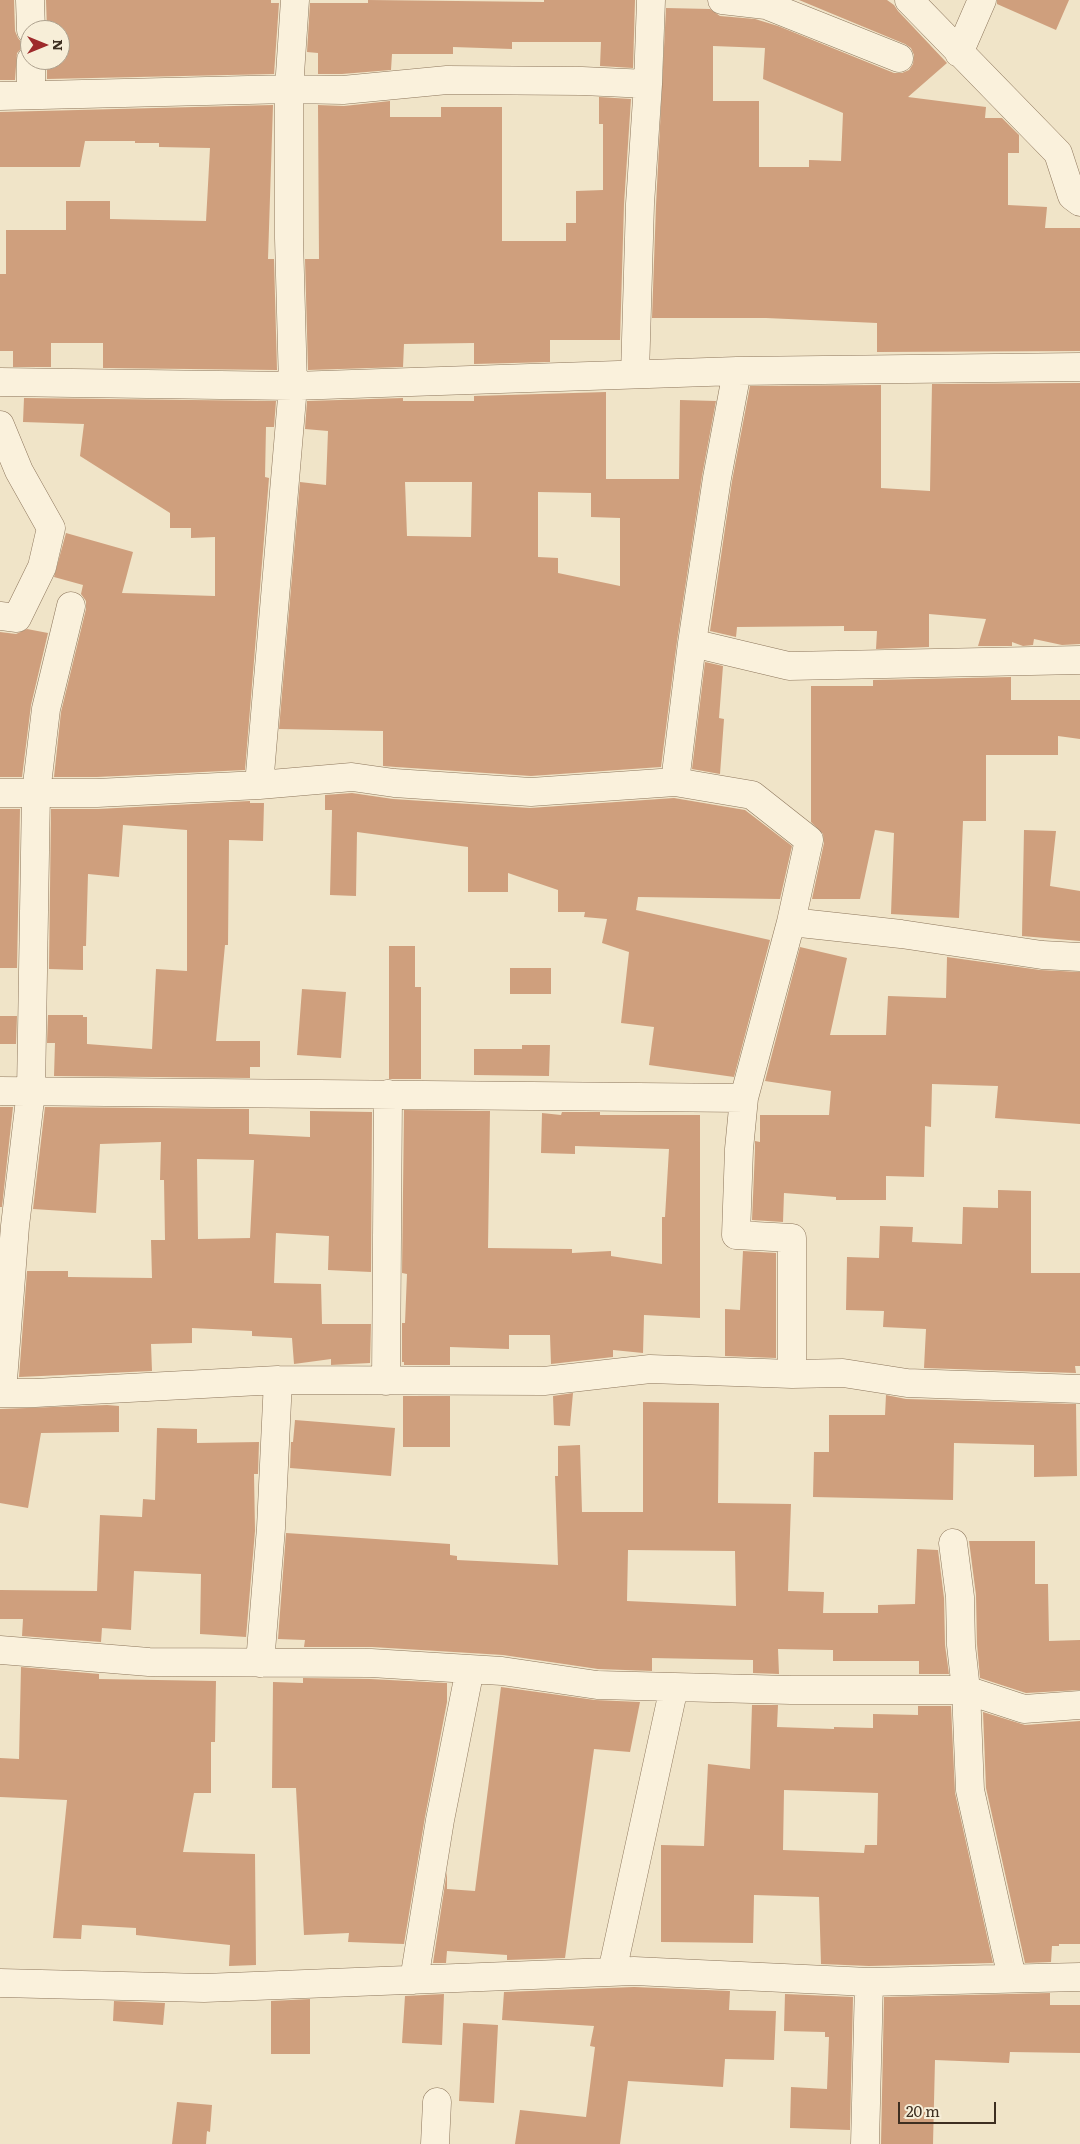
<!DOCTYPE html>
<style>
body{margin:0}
#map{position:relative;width:1080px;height:2144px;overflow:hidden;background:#f0e4c8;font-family:Literata,serif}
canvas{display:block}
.north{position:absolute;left:20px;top:20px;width:50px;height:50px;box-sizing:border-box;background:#f7eed8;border:1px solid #ada18e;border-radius:50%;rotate:90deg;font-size:14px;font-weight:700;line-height:20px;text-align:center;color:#3d2e20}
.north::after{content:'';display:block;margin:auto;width:18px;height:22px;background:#9e2a2b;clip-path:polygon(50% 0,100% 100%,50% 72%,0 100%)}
.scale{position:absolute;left:898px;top:2102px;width:98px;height:22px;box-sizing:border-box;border:2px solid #3d2e20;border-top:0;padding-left:6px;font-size:15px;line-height:18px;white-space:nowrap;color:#3d2e20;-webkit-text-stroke:4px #f7eed8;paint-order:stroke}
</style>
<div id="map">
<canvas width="1080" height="2144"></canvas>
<div class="north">N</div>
<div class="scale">20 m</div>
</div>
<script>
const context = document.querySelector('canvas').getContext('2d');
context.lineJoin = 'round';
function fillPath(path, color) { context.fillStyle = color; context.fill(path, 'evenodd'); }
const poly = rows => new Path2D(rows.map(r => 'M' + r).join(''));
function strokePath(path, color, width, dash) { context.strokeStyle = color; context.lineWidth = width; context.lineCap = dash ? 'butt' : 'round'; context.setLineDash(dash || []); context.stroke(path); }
const building = poly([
 [0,0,14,0,15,31,18,38,23,44,28,45,23,47,17,53,15,80,0,80],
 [46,0,271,0,271,3,279,3,274,74,47,79,47,60,60,60,60,30,47,30],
 [368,0,544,2,544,0,635,0,633,68,600,66,601,42,512,42,512,49,453,47,453,54,392,54,391,70,342,74,318,74,318,53,307,52,310,3,368,3],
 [799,0,887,0,894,5,898,11,947,63,908,97,986,107,985,118,1002,118,1019,135,1019,153,1008,153,1008,205,1047,207,1045,228,1080,228,1080,351,877,352,877,323,766,318,652,318,656,205,666,8,710,9,720,16,755,19,778,26,894,73,902,73,909,70,913,64,914,55,911,48,905,44],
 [713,46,765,48,763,79,843,113,841,161,809,160,809,167,759,167,759,101,713,101],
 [997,0,1069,0,1056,30,997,4],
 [599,97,631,99,624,204,620,340,550,340,550,362,474,364,474,343,404,344,403,367,308,370,305,259,319,259,318,105,344,106,390,101,390,117,441,117,441,107,502,107,502,241,566,241,566,223,576,223,576,191,603,190,603,124,599,124],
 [273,105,268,259,274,259,277,370,103,368,103,343,51,343,51,367,13,367,13,351,0,351,0,274,6,274,6,230,66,230,66,201,110,201,110,219,206,221,210,148,159,147,159,143,135,143,135,141,85,141,80,167,0,167,0,112],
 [1080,383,1080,644,1062,645,1034,639,1033,645,1023,646,1012,642,1012,646,978,646,986,619,929,614,929,647,876,649,877,631,844,631,844,626,737,627,736,637,710,631,732,481,750,386,881,385,881,488,930,491,932,384],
 [606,392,606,479,679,479,680,400,716,401,702,476,677,641,661,767,531,776,396,767,383,766,383,731,279,729,300,482,326,485,328,431,305,429,307,401,403,398,403,401,474,401,474,396],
 [405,482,472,482,471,537,407,536],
 [538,492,591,493,591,517,620,518,620,586,558,573,558,558,538,557],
 [24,398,276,401,274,427,266,427,265,477,269,478,245,770,97,777,54,777,61,712,86,609,86,601,81,594,83,585,54,577,66,533,133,552,122,593,215,596,215,537,191,538,191,528,170,528,170,513,80,456,84,424,23,422],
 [27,629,48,633,31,705,22,777,0,777,0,632,16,634],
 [705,662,723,666,719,718,724,719,720,774,692,769],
 [1011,677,1011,700,1080,700,1080,739,1058,736,1058,755,986,755,986,821,963,821,959,918,891,914,894,833,875,830,860,899,812,899,824,843,823,834,811,822,811,686,873,686,873,680],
 [352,793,393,799,530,808,674,798,745,810,792,846,780,899,638,897,636,910,770,940,734,1077,649,1065,654,1027,621,1023,629,952,602,943,607,919,584,917,585,912,558,912,558,890,508,873,508,892,468,892,468,847,357,832,356,896,330,895,332,810,325,810,325,795],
 [250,801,250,803,264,803,263,841,229,840,228,945,225,945,216,1041,260,1041,260,1067,250,1067,250,1078,54,1076,55,1043,47,1043,48,1015,83,1015,83,1017,87,1017,87,1044,152,1049,156,969,187,971,187,830,123,825,119,877,88,874,86,946,83,946,83,970,49,969,51,809,98,809],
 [0,809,20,809,17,968,0,968],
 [1024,830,1056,831,1050,886,1080,891,1080,941,1022,936],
 [389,946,415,946,415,987,421,987,421,1079,389,1079],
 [800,947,847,958,830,1035,886,1035,888,996,946,998,947,957,1040,970,1080,972,1080,1124,995,1118,998,1086,932,1084,931,1127,925,1126,924,1177,886,1176,886,1200,836,1200,836,1197,784,1193,783,1222,752,1220,755,1150,755,1141,760,1142,760,1115,829,1115,831,1091,765,1081],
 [510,968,551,968,551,994,510,994],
 [302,989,346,992,341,1058,297,1055],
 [0,1016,17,1016,16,1044,0,1044],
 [522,1045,550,1045,549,1076,474,1075,474,1049,522,1049],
 [0,1107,13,1107,2,1207,0,1207],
 [45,1107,249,1109,249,1134,310,1137,310,1111,372,1112,371,1272,328,1270,329,1236,276,1233,274,1283,321,1284,322,1324,371,1324,370,1363,331,1365,331,1359,294,1364,292,1338,252,1336,252,1331,192,1328,192,1343,151,1344,152,1371,19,1377,27,1271,68,1271,68,1277,152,1278,151,1240,165,1240,164,1180,160,1180,161,1142,100,1144,96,1213,33,1209],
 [197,1159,254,1160,250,1238,198,1239],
 [404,1110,490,1111,488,1248,572,1249,572,1253,611,1251,611,1256,662,1264,662,1217,665,1217,669,1149,575,1146,575,1154,541,1153,542,1113,561,1115,562,1112,600,1112,600,1115,700,1115,700,1318,644,1315,643,1353,613,1350,613,1357,551,1364,550,1335,509,1335,509,1349,450,1347,450,1365,404,1365,404,1362,402,1362,402,1323,405,1323,407,1274,402,1273],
 [998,1190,1031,1191,1031,1273,1080,1273,1080,1366,1075,1366,1076,1373,924,1368,926,1329,883,1327,884,1311,846,1310,847,1257,879,1258,880,1226,913,1227,912,1242,962,1244,963,1207,998,1208],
 [743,1251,776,1253,776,1358,725,1356,725,1309,740,1310],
 [573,1393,570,1426,554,1425,553,1396],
 [886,1395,906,1399,1076,1404,1077,1476,1034,1477,1034,1445,954,1443,953,1500,813,1497,814,1452,829,1452,829,1415,885,1415],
 [403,1396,450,1396,450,1447,403,1447],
 [643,1402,719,1403,718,1503,791,1504,788,1591,824,1592,823,1613,878,1613,878,1605,915,1604,917,1549,938,1550,944,1598,945,1645,949,1674,919,1674,919,1661,833,1661,833,1650,778,1649,779,1674,753,1673,753,1660,652,1658,652,1671,598,1669,503,1655,372,1647,304,1647,305,1640,278,1639,286,1533,450,1544,450,1555,457,1556,457,1560,558,1565,555,1476,558,1476,558,1446,580,1445,582,1512,643,1512],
 [628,1550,735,1551,736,1606,627,1601],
 [107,1405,119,1406,119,1432,41,1433,28,1508,0,1503,0,1409],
 [295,1420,395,1428,391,1476,290,1468,291,1442,293,1442],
 [157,1428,197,1429,197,1443,259,1442,258,1474,254,1474,255,1531,246,1637,200,1634,201,1574,134,1571,131,1630,102,1628,101,1642,22,1636,23,1619,0,1619,0,1590,97,1591,100,1515,142,1517,143,1499,155,1500],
 [969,1541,1035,1541,1035,1584,1048,1584,1049,1641,1080,1640,1080,1690,1026,1693,980,1678,977,1644,976,1595],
 [21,1667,99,1674,99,1679,216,1681,215,1742,211,1742,211,1793,194,1793,183,1852,255,1854,256,1965,229,1966,230,1945,136,1935,136,1928,82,1925,81,1939,53,1938,67,1800,0,1797,0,1758,19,1759],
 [303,1678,370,1679,447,1683,447,1702,425,1817,404,1944,348,1942,349,1933,304,1935,296,1788,272,1788,273,1682,303,1683],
 [501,1687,595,1700,640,1702,630,1752,594,1749,565,1958,507,1960,507,1955,447,1951,446,1963,433,1963,447,1871,447,1889,475,1891],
 [752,1705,778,1705,777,1727,834,1729,834,1727,873,1728,873,1714,918,1715,918,1706,951,1706,955,1793,993,1963,869,1966,821,1964,819,1897,754,1895,753,1943,661,1942,661,1845,704,1846,708,1764,750,1769],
 [784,1790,878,1793,877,1845,865,1845,864,1853,783,1850],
 [983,1712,1025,1725,1080,1721,1080,1944,1059,1944,1059,1946,1052,1946,1051,1962,1025,1963,986,1788],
 [634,1987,730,1991,729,2010,776,2011,774,2060,725,2059,723,2087,628,2081,620,2144,515,2144,520,2110,586,2117,595,2047,590,2046,594,2026,502,2020,504,1992],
 [1050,1993,1050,2005,1080,2005,1080,2053,1010,2052,1009,2063,935,2060,933,2144,881,2144,884,1997],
 [444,1994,442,2045,402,2043,405,1996],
 [785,1994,853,1997,850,2130,790,2128,791,2087,827,2089,829,2037,825,2037,825,2032,784,2031],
 [310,1999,310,2054,271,2054,271,2001],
 [114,2001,165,2003,163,2025,113,2021],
 [463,2023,498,2025,494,2103,459,2101],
 [177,2102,212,2105,210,2132,207,2131,206,2144,172,2144]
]);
const minor = poly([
 [30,0,31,30],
 [722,0,766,5,899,58],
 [909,0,1058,153,1072,196,1080,202],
 [959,53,982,0],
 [31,60,31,95],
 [0,96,289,89,343,90,447,80,582,81,648,84],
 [635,374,640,204,648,84,651,0],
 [0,382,293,386,737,371,1080,367],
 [0,425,19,471,51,528,42,567,17,618,0,616],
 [692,643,789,666,1080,660],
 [675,782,692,643,717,478,737,371],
 [259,785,293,386,289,238,289,89,295,0],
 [0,793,97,793,259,785,352,777,394,783,531,792,675,782,752,795,809,840,791,922],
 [0,1091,744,1098],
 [792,1374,792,1238,736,1235,739,1149,744,1098,791,922,901,934,1042,955,1080,957],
 [386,1381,388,1094],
 [0,1393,35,1393,278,1380,544,1381,650,1369,792,1374,843,1373,907,1383,1080,1389],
 [2,1393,15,1226,31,1091,36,793,46,709,71,606],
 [953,1543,960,1597,961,1645,966,1690,970,1790,1012,1978],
 [0,1650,149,1662,371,1663,502,1671,597,1685,791,1690,966,1690,1024,1709,1080,1705],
 [260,1663,271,1528,278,1380],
 [612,1972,674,1687],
 [414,1980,440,1820,470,1669],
 [0,1983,204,1988,634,1971,869,1982,1080,1977],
 [435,2144,437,2102],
 [865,2144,869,1982]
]);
fillPath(building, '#cf9f7d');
strokePath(minor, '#8d765c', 29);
strokePath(minor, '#faf1dc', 28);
</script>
